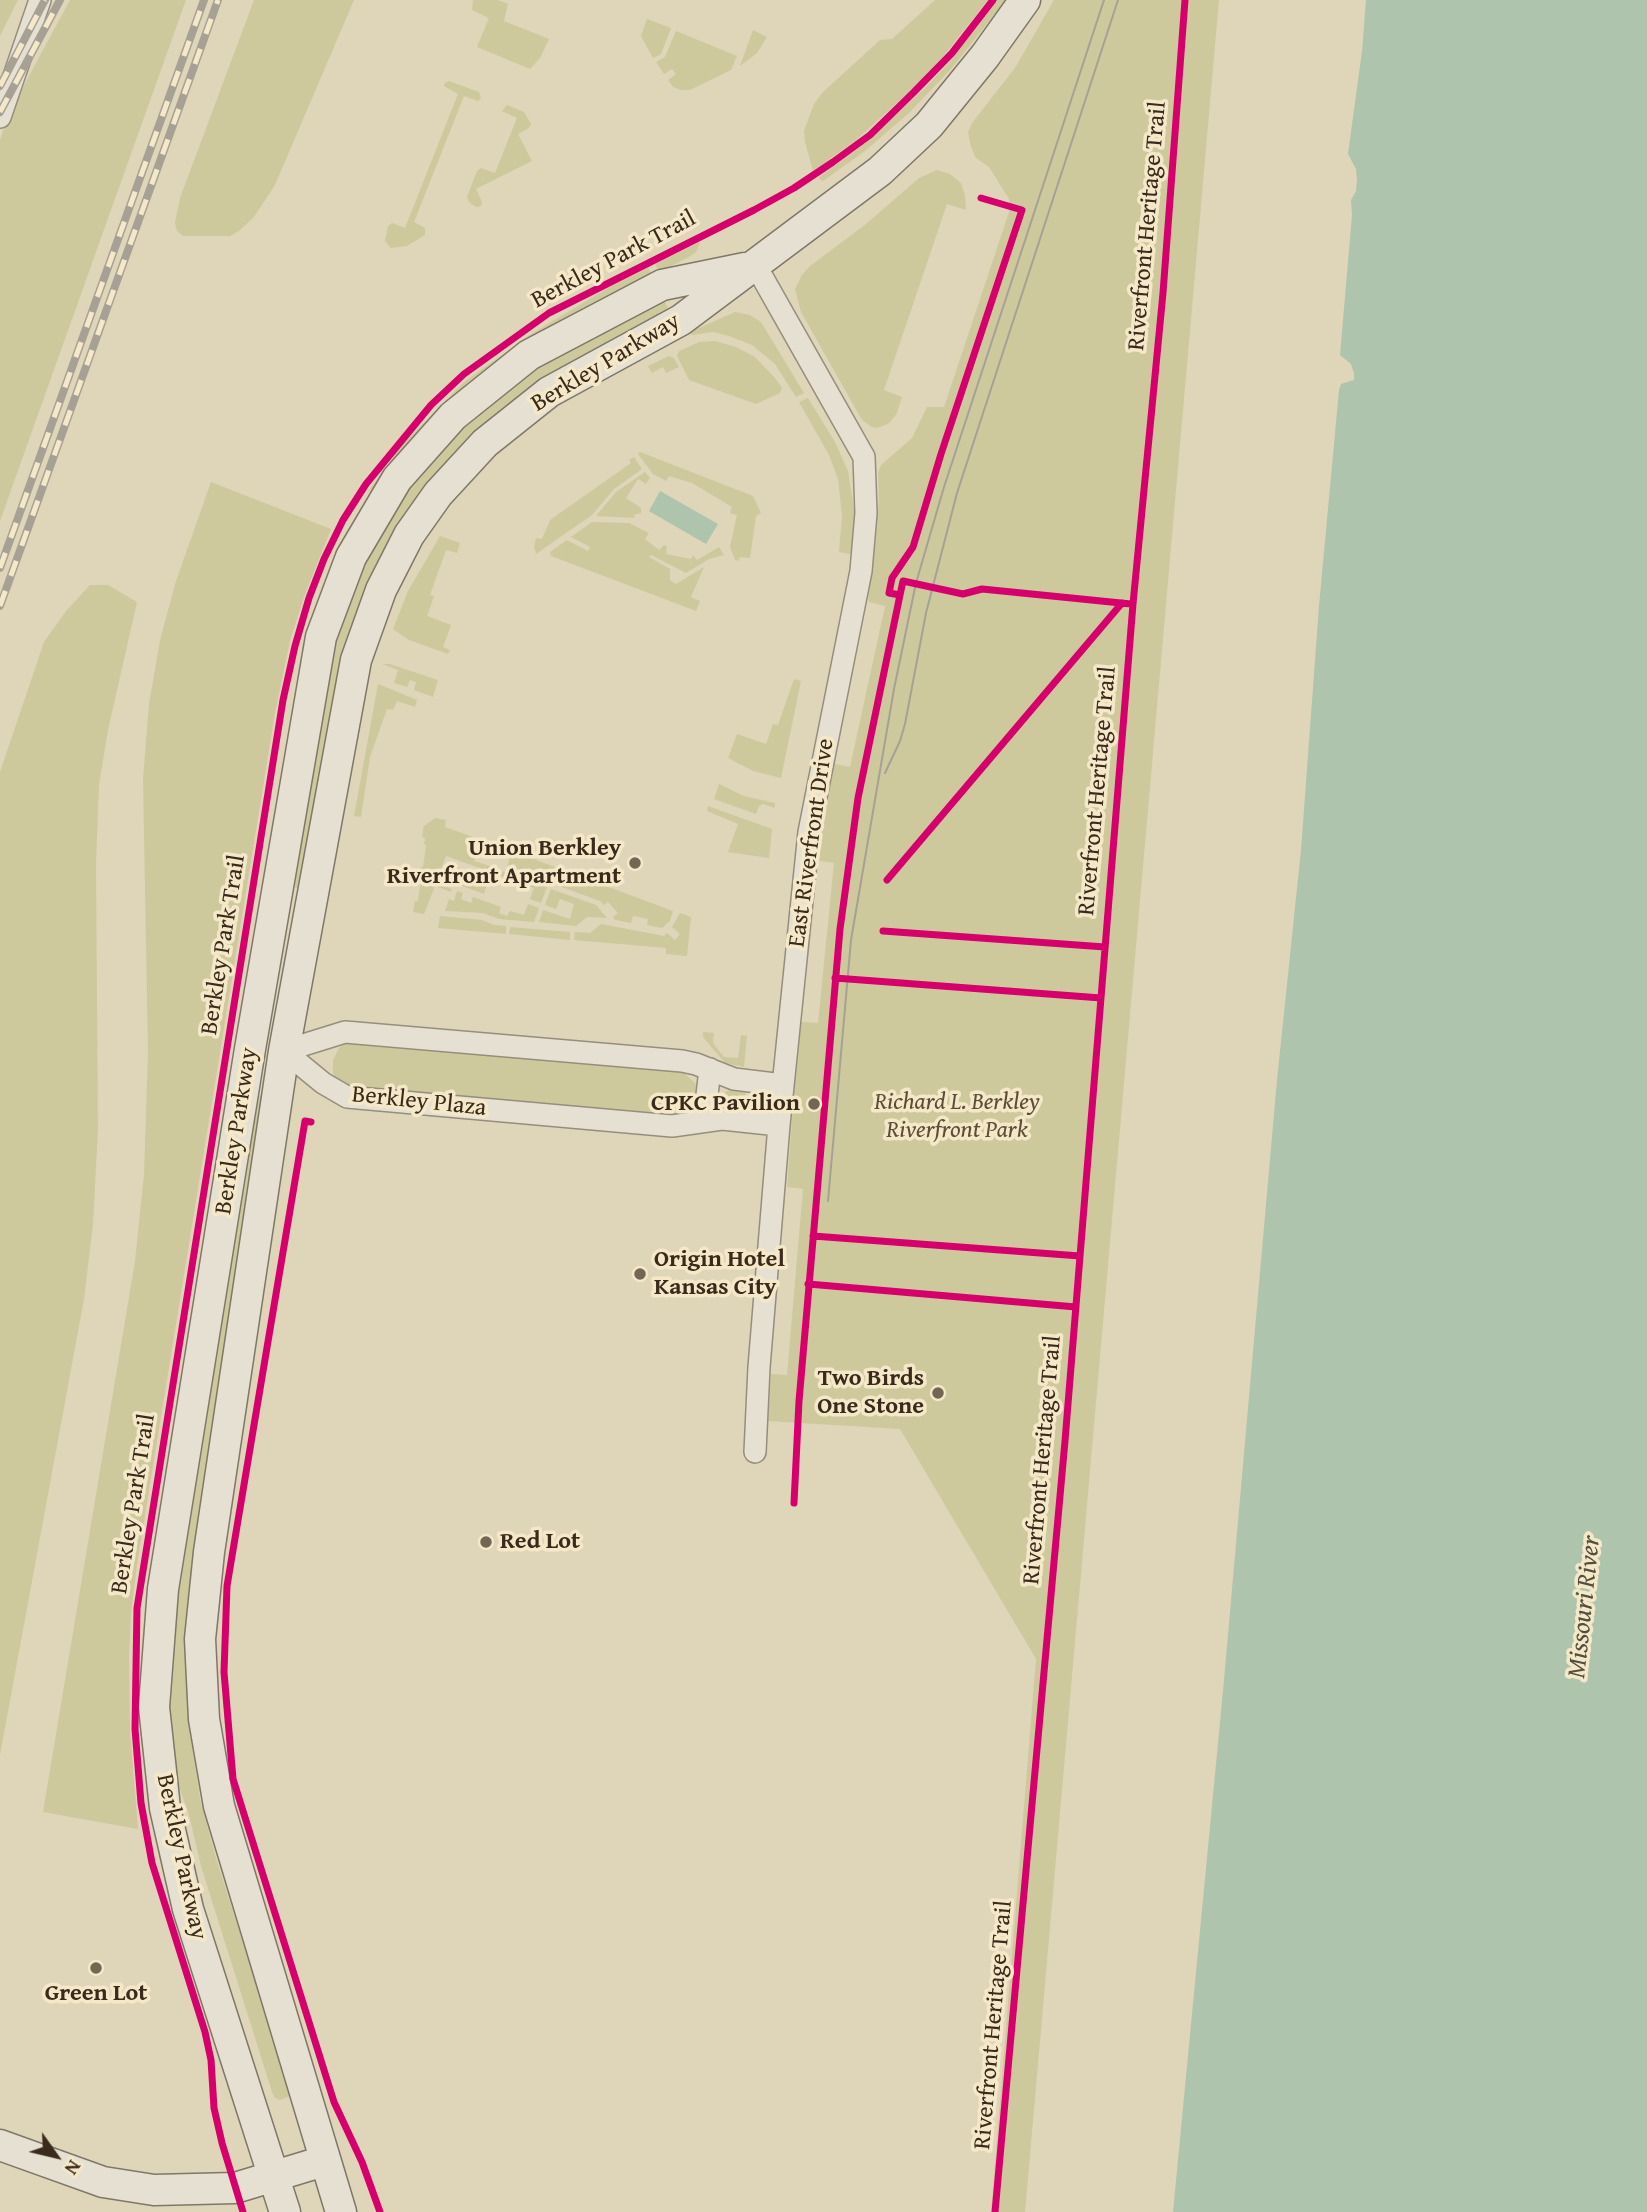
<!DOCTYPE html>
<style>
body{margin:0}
#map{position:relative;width:1647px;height:2212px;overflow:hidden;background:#dfd5b9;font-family:"Gentium Book Plus",serif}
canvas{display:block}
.north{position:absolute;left:21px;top:2121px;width:70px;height:70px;-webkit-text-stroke:5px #f4e8c8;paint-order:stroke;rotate:124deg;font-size:19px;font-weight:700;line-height:28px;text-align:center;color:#392a1c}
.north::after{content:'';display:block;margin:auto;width:24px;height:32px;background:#392a1c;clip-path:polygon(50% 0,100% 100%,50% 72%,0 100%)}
</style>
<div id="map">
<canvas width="1647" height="2212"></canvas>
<div class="north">N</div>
</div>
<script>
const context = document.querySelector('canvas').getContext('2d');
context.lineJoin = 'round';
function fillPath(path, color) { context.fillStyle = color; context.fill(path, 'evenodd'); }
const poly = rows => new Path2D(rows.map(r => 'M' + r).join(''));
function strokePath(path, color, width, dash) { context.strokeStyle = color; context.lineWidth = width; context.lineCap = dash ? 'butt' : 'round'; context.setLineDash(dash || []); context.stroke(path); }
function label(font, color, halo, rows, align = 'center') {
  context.font = font + ' "Gentium Book Plus",serif'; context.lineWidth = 7; context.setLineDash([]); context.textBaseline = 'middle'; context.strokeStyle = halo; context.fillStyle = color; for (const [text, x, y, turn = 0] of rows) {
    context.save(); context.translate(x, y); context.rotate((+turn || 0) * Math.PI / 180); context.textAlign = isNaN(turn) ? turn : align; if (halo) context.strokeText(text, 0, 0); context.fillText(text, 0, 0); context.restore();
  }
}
const green = poly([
 [0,0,18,0,0,36],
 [70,0,186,0,0,521,0,140,9,113],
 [254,0,354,0,275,185,254,217,239,231,230,236,183,236,177,231,175,223,180,198],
 [473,0,498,0,508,4,504,21,549,39,540,58,530,69,477,47,489,18,472,10],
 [935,0,988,0,945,54,919,83,855,141,813,171,805,142,804,131,814,104,822,93,880,40,892,39],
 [998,0,1006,0,951,69,909,113,865,151,823,181,818,178,862,146,926,87,948,64],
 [1054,0,1219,0,1025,2212,991,2212,1036,1659,900,1429,768,1421,771,1374,787,1375,803,1189,787,1187,799,1025,802,1022,818,1023,834,863,820,861,818,857,832,767,835,764,850,767,885,606,869,602,868,598,879,499,878,473,881,465,912,438,927,407,944,407,1009,212,1009,199,989,167,976,158,971,147,968,132,972,123,1015,68],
 [647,19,671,28,661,54,653,58,641,36],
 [753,30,767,37,757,53,740,66],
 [676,31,737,56,731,70,690,90,681,90,673,87,668,80,676,74,672,69,664,74,656,62,665,57],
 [449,81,479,92,481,98,478,101,464,96,414,222,425,228,425,235,407,246,391,248,385,241,388,226,392,223,405,228,458,94,444,86,445,83],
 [507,105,524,112,531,124,529,128,518,134,532,161,476,189,482,202,481,206,476,207,469,202,467,197,477,171,481,168,495,173,517,118,502,111],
 [937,170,950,174,961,183,965,195,966,210,947,204,884,390,902,397,896,415,888,424,877,428,872,427,862,420,801,312,795,289,802,275,810,266,866,224,919,178],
 [700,242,696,252,689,257,659,272,655,264],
 [648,268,653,276,367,493,402,445,464,382,531,334,608,288],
 [664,300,670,312,549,375,492,417,433,478,396,531,372,574,362,597,342,660,335,687,302,889,295,887,300,819,328,656,360,569,404,494,445,443,483,406,542,363],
 [735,312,750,315,761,322,804,393,796,397,775,364,752,345,729,336,713,332,692,335,690,332],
 [715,341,736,347,755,357,775,378,782,388,780,393,756,404,689,380,677,356,679,351,699,342],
 [669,356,674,358,679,367,666,373,663,367,652,373,648,366],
 [808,398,835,442,848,471,855,516,851,554,839,552,842,515,838,479,829,455,799,402],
 [640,452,753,496,761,513,756,516,750,558,740,557,738,561,735,560,730,547,737,515,730,513,732,507,692,483,669,476,666,481,653,474,638,454],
 [634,457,642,469,614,489,592,515,536,554,534,547,536,538,542,539,550,520,631,463,629,460],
 [645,472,650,478,646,484,638,479,626,498,641,508,641,513,634,515,635,518,596,516,616,492],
 [211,482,331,529,304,597,290,641,275,713,137,1565,131,1613,129,1656,130,1731,138,1829,43,1812,135,1261,144,1175,148,1053,143,779,149,704,160,640,176,581],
 [592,522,629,523,649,533,645,539,659,550,664,545,667,547,666,554,691,559,693,555,697,560,719,547,724,555,709,559,686,573,651,555,649,557,670,569,670,580,676,584,704,567,691,597,700,601,696,611,551,556,550,552,567,540,588,551,590,547,571,537],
 [440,536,460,543,457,553,446,550,430,595,434,596,427,616,451,625,443,647,450,650,448,654,409,640,393,629,408,591],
 [90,585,108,585,137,602,108,730,99,785,96,863,98,1129,93,1224,84,1299,0,1755,0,772,44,642,66,611],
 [382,664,390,664,438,680,433,697,414,690,416,682,410,680,407,687,394,683,398,670],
 [794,679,801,681,781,778,753,771,728,758,737,734,766,744,773,724,778,725],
 [378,684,417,700,415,707,397,701,393,710,387,709,370,757,361,817,354,816],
 [719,784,744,796,775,803,775,808,763,804,759,806,756,814,714,799],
 [708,806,772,829,769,858,728,852,738,824,707,811],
 [435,818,446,820,445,827,481,840,474,861,493,867,491,872,446,856,436,883,452,889,451,892,435,886,424,914,413,912,415,901,418,901,421,879,419,878,420,867,423,867,426,845,424,844,425,838,422,837,424,826],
 [512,851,673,911,670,921,662,928,647,925,648,919,633,916,631,923,615,920,613,917,618,913,608,902,604,905,600,901,507,867],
 [451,865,489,878,484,894,446,880],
 [498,870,547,887,541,903,530,899,534,888,496,874],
 [551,889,596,905,607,918,587,917,576,926,539,922,543,910,570,919,574,904,560,899,556,909,545,905],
 [457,891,463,893,461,899,471,903,473,897,501,907,499,913,507,916,510,911,524,915,528,904,539,908,534,922,499,919,483,913,445,911,449,899,454,901],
 [680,913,691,917,687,956,666,954,666,948,574,940,575,932,590,933,601,924,664,936,667,933,675,940,680,934,672,927],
 [440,916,482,920,494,925,506,926,506,934,438,928],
 [510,927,570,932,570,940,509,934],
 [703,1032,714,1033,713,1043,724,1057,738,1058,741,1035,747,1036,744,1067,725,1063,703,1037],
 [356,1040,682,1071,697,1085,695,1105,684,1117,348,1089,336,1080,333,1073,333,1060,339,1048,345,1043],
 [733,1088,746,1089,743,1111,729,1109,723,1104,725,1092],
 [260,1095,268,1095,191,1574,186,1669,188,1719,200,1798,215,1855,290,2090,290,2096,280,2100,275,2098,272,2092,201,1866,189,1815,176,1778,171,1757,169,1696,175,1597,255,1107]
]);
const water = poly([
 [1366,0,1647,0,1647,2212,1173,2212,1223,1691,1277,1080,1301,850,1319,606,1339,390,1341,384,1354,380,1354,373,1351,364,1340,355,1352,215,1351,200,1356,191,1357,180,1356,169,1348,154,1362,51],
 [660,491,718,524,706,544,649,511]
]);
const street = poly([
 [0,117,40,0],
 [704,1121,710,1069],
 [779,1125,722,1119,672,1126,347,1097,323,1083,284,1051,345,1032,682,1061,696,1064,734,1079,783,1085],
 [755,1452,759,1367,779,1125,809,832,861,571,866,513,864,457,756,266]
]);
const secondary = poly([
 [0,2145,103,2182,154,2190,235,2188,324,2161],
 [285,2212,188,1909,165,1808,154,1707,163,1589,250,1049,321,637,351,557,397,479,453,416,529,355,662,285,745,268],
 [341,2212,219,1806,204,1719,200,1639,209,1552,284,1051,356,660,381,590,409,535,438,494,485,443,549,392,681,320,880,171,929,125,985,56,1025,0]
]);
const tram = poly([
 [885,773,900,741,905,724,926,613,957,493,1118,0],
 [828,1201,851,940,894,689,916,583,944,487,1104,0]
]);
const rail = poly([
 [0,86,45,0],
 [0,112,60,0],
 [0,568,204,0],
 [0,606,218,0]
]);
const cycleway = poly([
 [900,595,903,581,963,594,982,589,1131,604],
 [887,880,1122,603],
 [883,931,1105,947],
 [835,978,1101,998],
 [311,1122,305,1121,227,1586,224,1672,233,1779,334,2102,362,2162,380,2212],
 [813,1236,1080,1256],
 [808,1284,1076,1307],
 [794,1503,799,1401,840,929,858,798,900,595,889,593,892,578,913,547,941,454,1022,210,981,198],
 [243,2212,222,2143,214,2108,211,2060,205,2032,152,1863,141,1803,135,1729,137,1608,283,700,295,646,309,598,324,559,343,520,366,484,431,405,464,374,549,313,754,210,794,188,833,162,870,135,914,92,952,53,993,0],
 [995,2212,1065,1441,1133,604,1163,293,1185,0]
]);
const markers = [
 [635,863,7,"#736653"],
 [814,1104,7,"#736653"],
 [640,1274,7,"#736653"],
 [938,1393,7,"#736653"],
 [486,1542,7,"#736653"],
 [96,1968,7,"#736653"]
];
const streetNames = [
 ["Riverfront Heritage Trail",1148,226,-85],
 ["Berkley Park Trail",614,260,-28],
 ["Berkley Parkway",606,363,-31],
 ["Riverfront Heritage Trail",1098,791,-85],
 ["East Riverfront Drive",812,843,-82],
 ["Berkley Park Trail",224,945,-81],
 ["Berkley Plaza",419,1102,6],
 ["Berkley Parkway",237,1131,-81],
 ["Riverfront Heritage Trail",1043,1460,-85],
 ["Berkley Park Trail",134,1504,-81],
 ["Berkley Parkway",181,1857,78],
 ["Riverfront Heritage Trail",994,2025,-85]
];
const poiNames = [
 ["Union Berkley",621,849],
 ["Riverfront Apartment",621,877],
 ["CPKC Pavilion",800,1104],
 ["Origin Hotel",654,1260,"left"],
 ["Kansas City",654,1288,"left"],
 ["Two Birds",924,1379],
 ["One Stone",924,1407],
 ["Red Lot",500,1542,"left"],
 ["Green Lot",96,1994,"center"]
];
const parkNames = [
 ["Richard L. Berkley",957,1103],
 ["Riverfront Park",957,1131]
];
const waterNames = [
 ["Missouri River",1585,1607,-84]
];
fillPath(green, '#cdc99c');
fillPath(water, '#afc4ac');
strokePath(street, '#968e7d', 24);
strokePath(secondary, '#7f7768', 33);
strokePath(street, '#e5e0d2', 21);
strokePath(secondary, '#e5e0d2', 30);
strokePath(tram, '#a7a195', 2);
strokePath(rail, '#a7a195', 8);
strokePath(rail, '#f4e8c8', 5, [16]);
strokePath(cycleway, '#d6006c', 7);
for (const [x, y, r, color] of markers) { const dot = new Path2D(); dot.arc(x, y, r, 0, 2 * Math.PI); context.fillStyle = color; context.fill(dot); strokePath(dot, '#f4e8c8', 2.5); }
label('24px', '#392a1c', '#f4e8c8', streetNames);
label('bold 24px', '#392a1c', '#f4e8c8', poiNames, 'right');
label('italic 24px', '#5a4f36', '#f4e8c8', parkNames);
label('italic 26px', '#514e3e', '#f4e8c8', waterNames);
</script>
